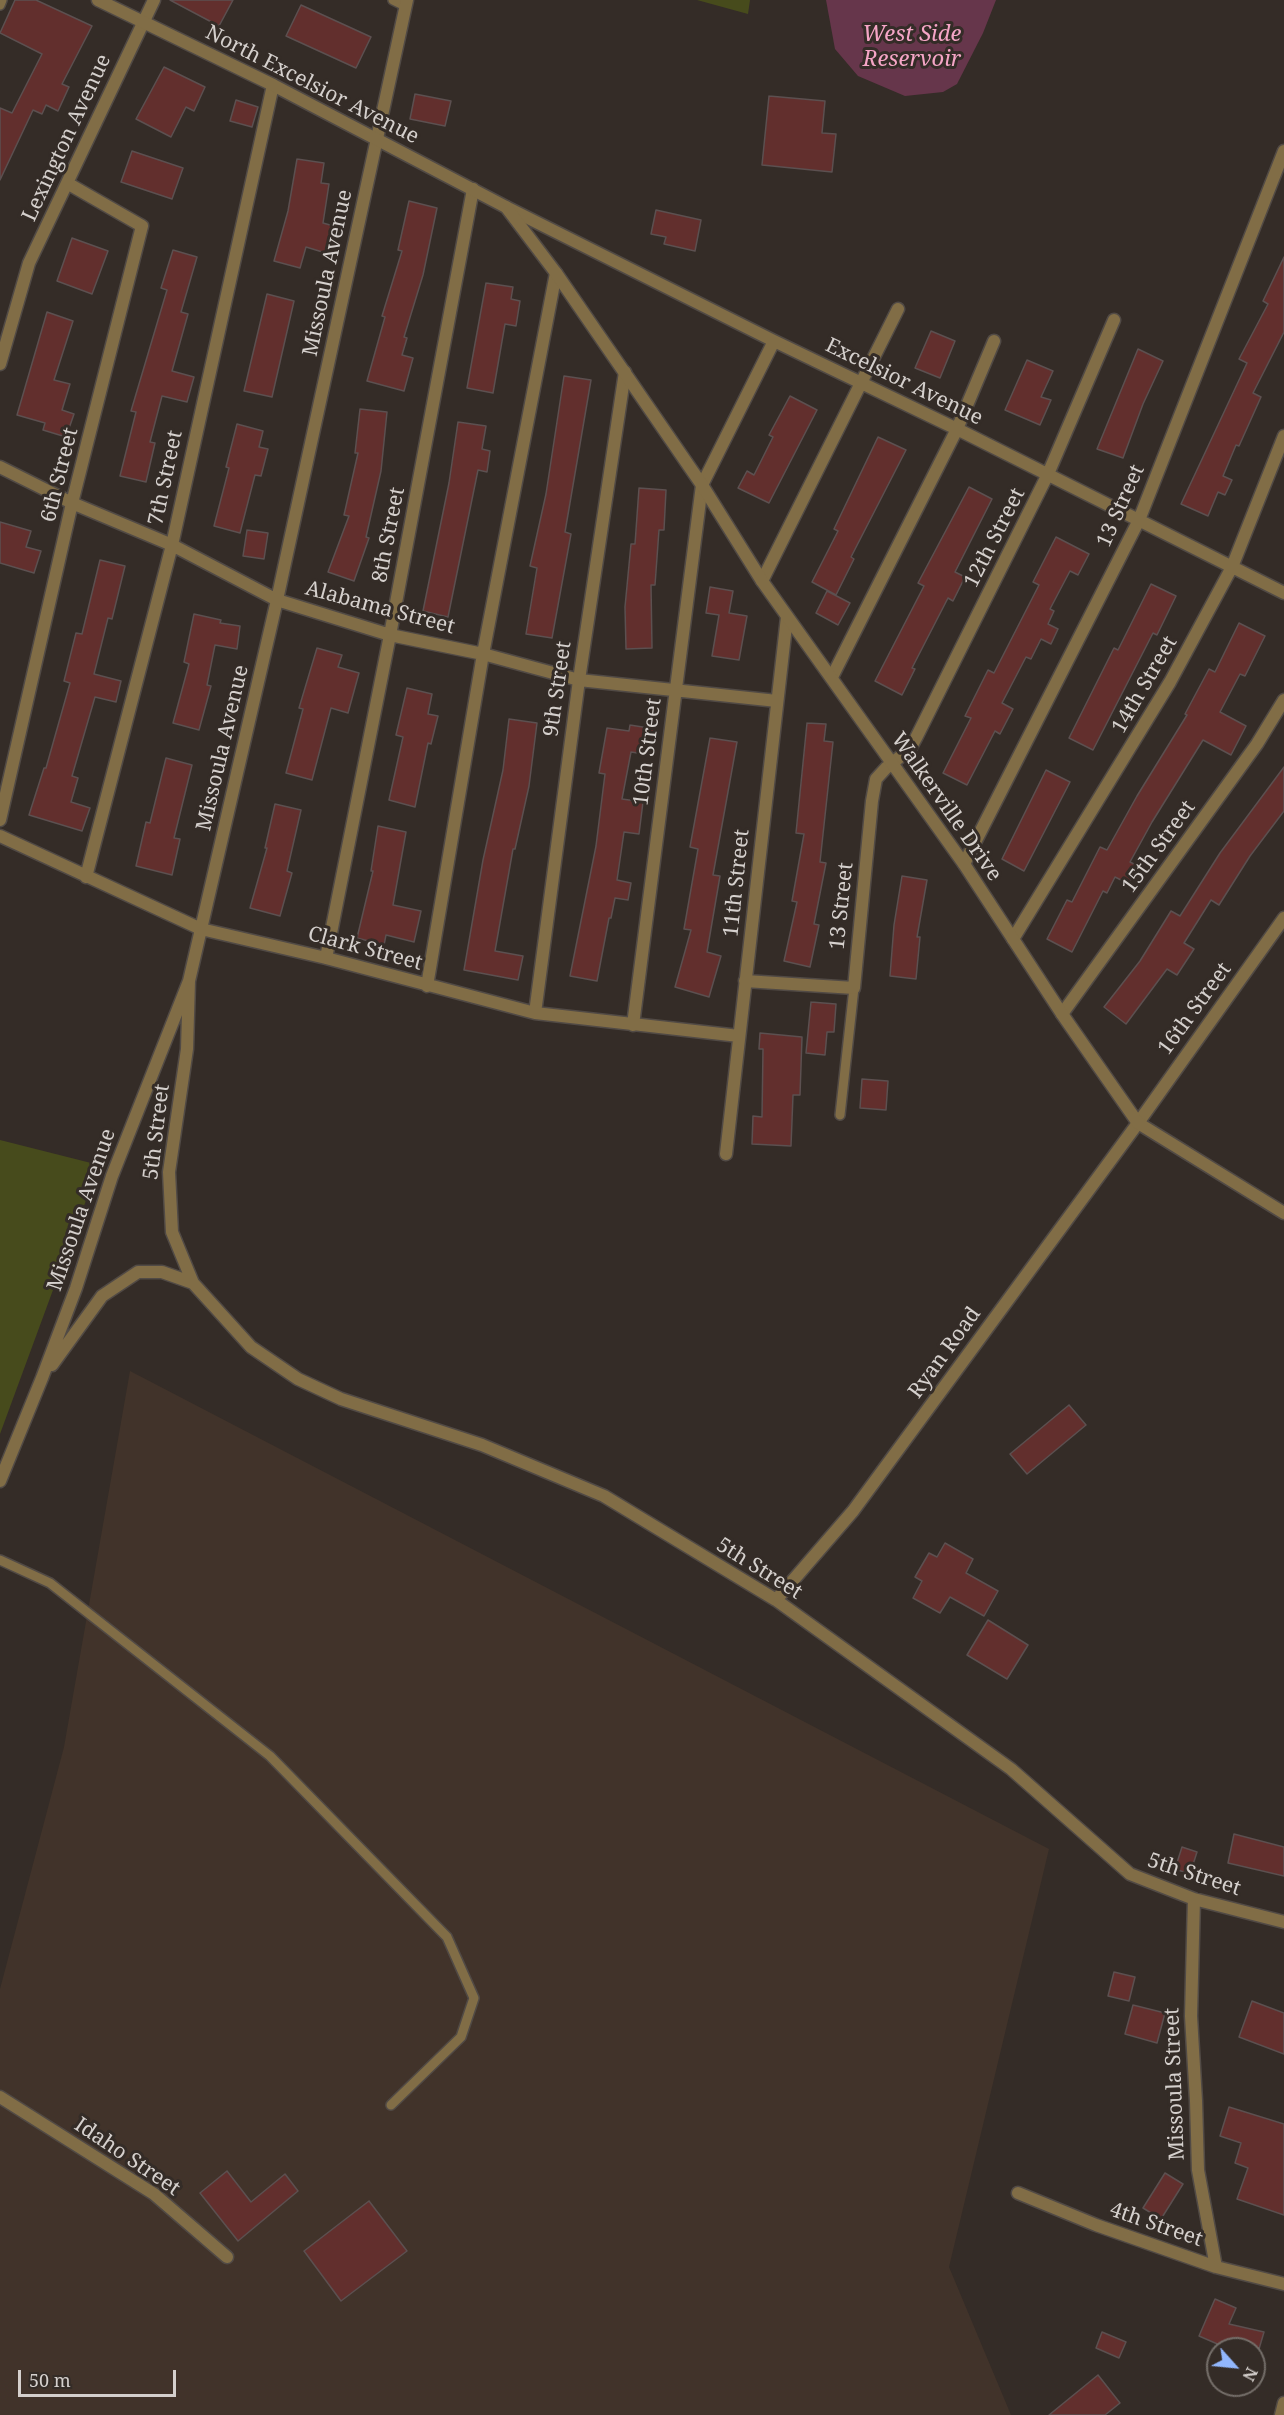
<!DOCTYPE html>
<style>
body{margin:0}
#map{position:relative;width:1284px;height:2415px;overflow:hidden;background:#342c27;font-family:"Noto Serif",serif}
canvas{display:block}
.north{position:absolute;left:1206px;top:2337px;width:60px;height:60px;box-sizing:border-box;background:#342c27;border:2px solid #746e69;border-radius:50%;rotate:117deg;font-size:16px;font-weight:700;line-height:24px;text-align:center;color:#d5d0cd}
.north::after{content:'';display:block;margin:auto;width:21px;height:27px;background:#92b7fd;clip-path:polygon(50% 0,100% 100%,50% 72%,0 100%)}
.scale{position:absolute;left:18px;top:2370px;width:158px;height:27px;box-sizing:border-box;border:3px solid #d5d0cd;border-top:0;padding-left:8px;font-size:18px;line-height:21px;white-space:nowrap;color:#d5d0cd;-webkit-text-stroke:4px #342c27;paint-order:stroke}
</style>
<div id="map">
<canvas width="1284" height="2415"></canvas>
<div class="north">N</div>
<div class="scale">50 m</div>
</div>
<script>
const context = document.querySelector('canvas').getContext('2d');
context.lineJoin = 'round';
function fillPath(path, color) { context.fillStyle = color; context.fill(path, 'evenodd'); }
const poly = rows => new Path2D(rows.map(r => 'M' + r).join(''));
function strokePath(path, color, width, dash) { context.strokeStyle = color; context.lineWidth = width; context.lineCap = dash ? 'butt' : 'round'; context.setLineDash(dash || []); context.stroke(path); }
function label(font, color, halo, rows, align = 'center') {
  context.font = font + ' "Noto Serif",serif'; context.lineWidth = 6; context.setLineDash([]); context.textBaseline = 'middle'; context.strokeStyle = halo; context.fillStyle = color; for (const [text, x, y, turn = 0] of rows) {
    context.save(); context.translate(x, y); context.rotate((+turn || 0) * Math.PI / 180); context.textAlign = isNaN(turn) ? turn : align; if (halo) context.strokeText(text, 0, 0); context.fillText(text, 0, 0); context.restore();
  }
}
const built = poly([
 [130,1371,1049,1849,949,2267,1011,2415,0,2415,0,1989,64,1747]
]);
const green = poly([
 [697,0,750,0,748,14],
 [0,1140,99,1165,0,1434]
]);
const water = poly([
 [826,0,996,0,983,33,957,84,943,92,905,96,858,76,835,49]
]);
const building = poly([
 [15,0,36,0,92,26,62,84,69,87,58,111,46,105,42,114,33,110,0,180,0,108,12,113,42,54,0,33,15,0],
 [170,0,233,0,219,26,170,0],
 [301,5,371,37,356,68,286,36,301,5],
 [164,67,205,87,194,111,186,107,171,137,136,119,164,67],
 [415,94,451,101,445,126,410,119,415,94],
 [769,96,825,101,822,133,836,134,832,172,762,165,769,96],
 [236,100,258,107,252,127,230,121,236,100],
 [132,151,183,168,172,199,121,182,132,151],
 [297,159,324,163,321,183,329,184,323,223,337,227,329,254,306,247,300,268,274,261,288,211,297,159],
 [409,201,437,208,423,275,404,337,407,338,402,355,413,358,404,391,367,381,385,317,382,316,402,251,398,250,409,201],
 [656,210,701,220,695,251,664,244,666,237,651,234,656,210],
 [72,238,108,251,92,294,57,281,72,238],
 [173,250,197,257,181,312,188,314,172,371,194,377,187,402,162,396,150,442,155,443,146,482,120,476,136,412,131,411,167,290,161,288,173,250],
 [1284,257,1284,332,1253,393,1261,397,1239,446,1236,445,1223,476,1232,480,1225,495,1218,492,1208,516,1181,504,1247,363,1239,359,1268,304,1263,301,1284,257],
 [486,283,513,287,511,299,520,301,516,326,505,324,493,393,467,388,486,283],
 [267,294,294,301,272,397,244,391,267,294],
 [47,312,73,321,54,380,70,384,62,410,74,414,66,437,43,430,45,423,17,415,47,312],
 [931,331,955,341,940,378,915,368,931,331],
 [1138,349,1163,361,1143,404,1123,458,1097,449,1138,349],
 [1027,360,1053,371,1041,397,1051,400,1040,425,1005,410,1027,360],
 [564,376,591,380,565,532,571,534,552,638,526,634,537,568,530,566,546,494,564,376],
 [790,396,817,410,769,503,738,488,747,471,754,475,773,437,769,435,790,396],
 [360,409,387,412,381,471,366,537,369,538,354,581,328,572,349,516,344,515,358,453,355,453,360,409],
 [458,422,486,426,482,449,490,451,487,472,478,470,448,617,423,611,449,483,458,422],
 [237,424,263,431,259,447,268,449,261,476,255,475,240,533,214,526,229,468,226,467,237,424],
 [878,437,906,450,851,557,854,559,836,595,812,582,838,531,834,529,878,437],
 [969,487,992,499,955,572,965,577,953,601,948,598,912,668,915,669,902,695,875,681,924,586,918,583,969,487],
 [639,488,666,490,664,530,659,530,655,585,651,585,652,648,626,649,625,607,631,544,635,544,639,488],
 [0,522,31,531,26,547,41,551,34,573,0,563,0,522],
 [247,530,268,533,264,559,243,556,247,530],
 [1056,537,1089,554,1078,575,1070,571,1050,609,1054,611,1048,624,1058,629,1051,644,1041,639,1031,659,1026,657,1002,703,1013,709,1000,734,995,731,967,785,943,773,971,718,965,716,988,670,994,673,1039,585,1033,582,1056,537],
 [100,560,125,566,112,619,108,618,94,674,121,681,116,702,95,697,72,776,78,778,71,802,90,808,82,831,29,815,44,768,46,768,70,683,64,681,76,633,82,634,100,560],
 [1151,584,1176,596,1157,635,1153,633,1093,750,1069,738,1114,648,1118,650,1151,584],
 [710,587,733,591,729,613,747,616,739,660,712,656,719,615,706,613,710,587],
 [827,591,850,603,838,625,816,613,827,591],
 [194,614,221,620,220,623,240,626,237,649,215,645,207,685,211,686,199,730,173,723,189,664,184,662,194,614],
 [1239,623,1265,636,1245,676,1240,674,1220,712,1246,726,1231,755,1203,740,1152,822,1130,862,1138,866,1129,884,1115,877,1107,893,1103,891,1072,952,1047,939,1067,900,1072,902,1100,847,1107,850,1137,796,1187,715,1185,714,1209,669,1215,672,1239,623],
 [317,648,342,655,338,667,359,673,348,713,331,708,312,780,286,773,303,709,299,708,317,648],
 [407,688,432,694,428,714,438,716,431,744,428,743,415,807,389,800,403,737,396,735,407,688],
 [509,719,537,723,529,786,515,849,513,849,495,951,523,956,518,980,464,970,483,860,503,770,509,719],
 [807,723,826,724,824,741,833,742,820,862,826,863,814,924,819,925,810,967,784,961,797,902,792,901,804,834,796,833,807,723],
 [630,725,655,729,651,755,631,752,622,799,643,802,639,834,624,832,617,880,631,883,628,900,615,898,611,918,609,918,597,981,570,976,596,846,605,774,599,773,607,728,629,731,630,725],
 [710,738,737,742,713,875,720,876,707,952,721,956,709,997,675,987,691,930,684,929,698,849,690,847,710,738],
 [166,758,192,765,174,838,180,839,172,875,136,866,146,822,150,823,166,758],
 [1284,767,1284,811,1250,856,1219,905,1211,900,1184,943,1194,949,1177,975,1167,969,1126,1024,1104,1007,1140,961,1171,911,1180,916,1220,853,1284,767],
 [1046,770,1070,782,1024,871,1002,859,1046,770],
 [275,804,301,810,287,871,292,873,280,916,250,908,267,848,265,848,275,804],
 [378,826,406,832,393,905,421,911,414,942,386,935,384,945,357,938,373,871,371,871,378,826],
 [902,876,927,880,917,937,920,937,916,979,890,976,894,925,902,876],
 [811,1002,836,1004,834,1032,827,1032,825,1055,806,1053,811,1002],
 [760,1033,802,1037,800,1095,793,1095,791,1146,752,1144,753,1116,762,1117,763,1049,759,1049,760,1033],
 [862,1079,888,1081,886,1110,860,1108,862,1079],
 [1069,1405,1086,1425,1027,1474,1010,1454,1069,1405],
 [945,1543,973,1559,966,1573,998,1591,984,1616,950,1597,940,1613,913,1598,922,1581,915,1577,929,1553,937,1557,945,1543],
 [988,1620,1028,1645,1007,1679,967,1655,988,1620],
 [1234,1834,1284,1847,1284,1876,1228,1863,1234,1834],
 [1182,1847,1197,1852,1190,1874,1175,1869,1182,1847],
 [1114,1972,1135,1977,1129,2001,1108,1996,1114,1972],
 [1252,2001,1284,2013,1284,2054,1239,2037,1252,2001],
 [1133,2005,1165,2013,1157,2043,1125,2034,1133,2005],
 [1229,2107,1284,2124,1284,2215,1237,2199,1248,2168,1235,2163,1241,2143,1220,2136,1229,2107],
 [227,2171,251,2202,285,2174,298,2191,238,2241,200,2193,227,2171],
 [1165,2173,1183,2184,1161,2219,1143,2208,1165,2173],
 [369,2201,407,2251,341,2301,304,2251,369,2201],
 [1215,2299,1236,2308,1229,2324,1264,2332,1259,2349,1229,2349,1199,2336,1215,2299],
 [1102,2332,1126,2342,1119,2358,1096,2348,1102,2332],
 [1098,2375,1120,2403,1105,2415,1049,2415,1098,2375]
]);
const service = poly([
 [393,0,405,6],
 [0,5,2,0],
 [840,1115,854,988],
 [0,1560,50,1583,270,1756,447,1937,474,1998,461,2037,391,2105]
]);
const minor = poly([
 [506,207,774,341,957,429,1284,593],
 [0,364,29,263,154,0],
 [0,467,72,503,172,545,277,600,390,635,483,654,579,680,777,701],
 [762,581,898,309],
 [832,677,957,429,994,341],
 [0,820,72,503,142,226,67,183],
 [0,836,201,929,326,958,535,1013,739,1036],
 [964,864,1139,520,1284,151],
 [86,877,172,545,273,85],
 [1013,939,1170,682,1232,567,1284,436],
 [326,958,390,635,473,189],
 [189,981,187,1049,169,1172,172,1232,193,1283,251,1347,298,1379,341,1399,482,1445,604,1496,776,1600,1011,1769,1130,1874,1194,1899,1284,1922],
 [745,981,854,988,872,801,876,779,886,768,910,749,916,738,1048,474,1114,320],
 [427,986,483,654,556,273],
 [535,1013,579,680,625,372],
 [1062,1014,1257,744,1284,700],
 [633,1025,702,485,774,341],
 [726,1154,787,617],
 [52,1365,102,1296,138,1272,162,1272,193,1283],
 [0,1481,42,1378,76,1288,112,1176,189,981,277,600,407,0],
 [776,1600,853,1511,1138,1123,1284,918],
 [1194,1899,1191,2016,1196,2101,1198,2170,1216,2267],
 [0,2097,154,2194,227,2257],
 [1018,2193,1096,2225,1216,2267,1284,2284],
 [1281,2415,1284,2403]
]);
const tertiary = poly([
 [98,0,273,85,506,207,556,273,702,485,762,581,964,864,1062,1014,1138,1123,1284,1213]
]);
const streetNames = [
 ["North Excelsior Avenue",312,85,27],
 ["Lexington Avenue",67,138,-65],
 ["Missoula Avenue",328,273,-78],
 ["Excelsior Avenue",904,382,26],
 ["6th Street",60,475,-76],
 ["7th Street",166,478,-78],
 ["13 Street",1121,506,-66],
 ["8th Street",389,535,-79],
 ["12th Street",995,538,-63],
 ["Alabama Street",380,608,15],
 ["14th Street",1145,685,-60],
 ["9th Street",558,689,-82],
 ["Missoula Avenue",223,748,-77],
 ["10th Street",648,752,-83],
 ["Walkerville Drive",946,807,55],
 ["15th Street",1159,847,-54],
 ["11th Street",737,883,-84],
 ["13 Street",842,906,-84],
 ["Clark Street",365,949,15],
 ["16th Street",1195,1009,-54],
 ["5th Street",157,1132,-83],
 ["Missoula Avenue",82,1210,-71],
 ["Ryan Road",945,1353,-54],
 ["5th Street",759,1569,32],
 ["5th Street",1194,1875,18],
 ["Missoula Street",1175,2084,-92],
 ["Idaho Street",127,2157,34],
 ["4th Street",1156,2225,19]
];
const waterNames = [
 ["West Side",912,35],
 ["Reservoir",912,60]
];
fillPath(built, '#41332a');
fillPath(green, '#474b1c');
fillPath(water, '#66364b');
fillPath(building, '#622f2d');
strokePath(building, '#5c5050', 1.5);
strokePath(service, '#514a45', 12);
strokePath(minor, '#514a45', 15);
strokePath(tertiary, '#514a45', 15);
strokePath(service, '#816d46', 9);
strokePath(minor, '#816d46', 12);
strokePath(tertiary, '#816d46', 12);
label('21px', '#d5d0cd', '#342c27', streetNames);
label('italic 22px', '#f5a5c6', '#342c27', waterNames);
</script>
